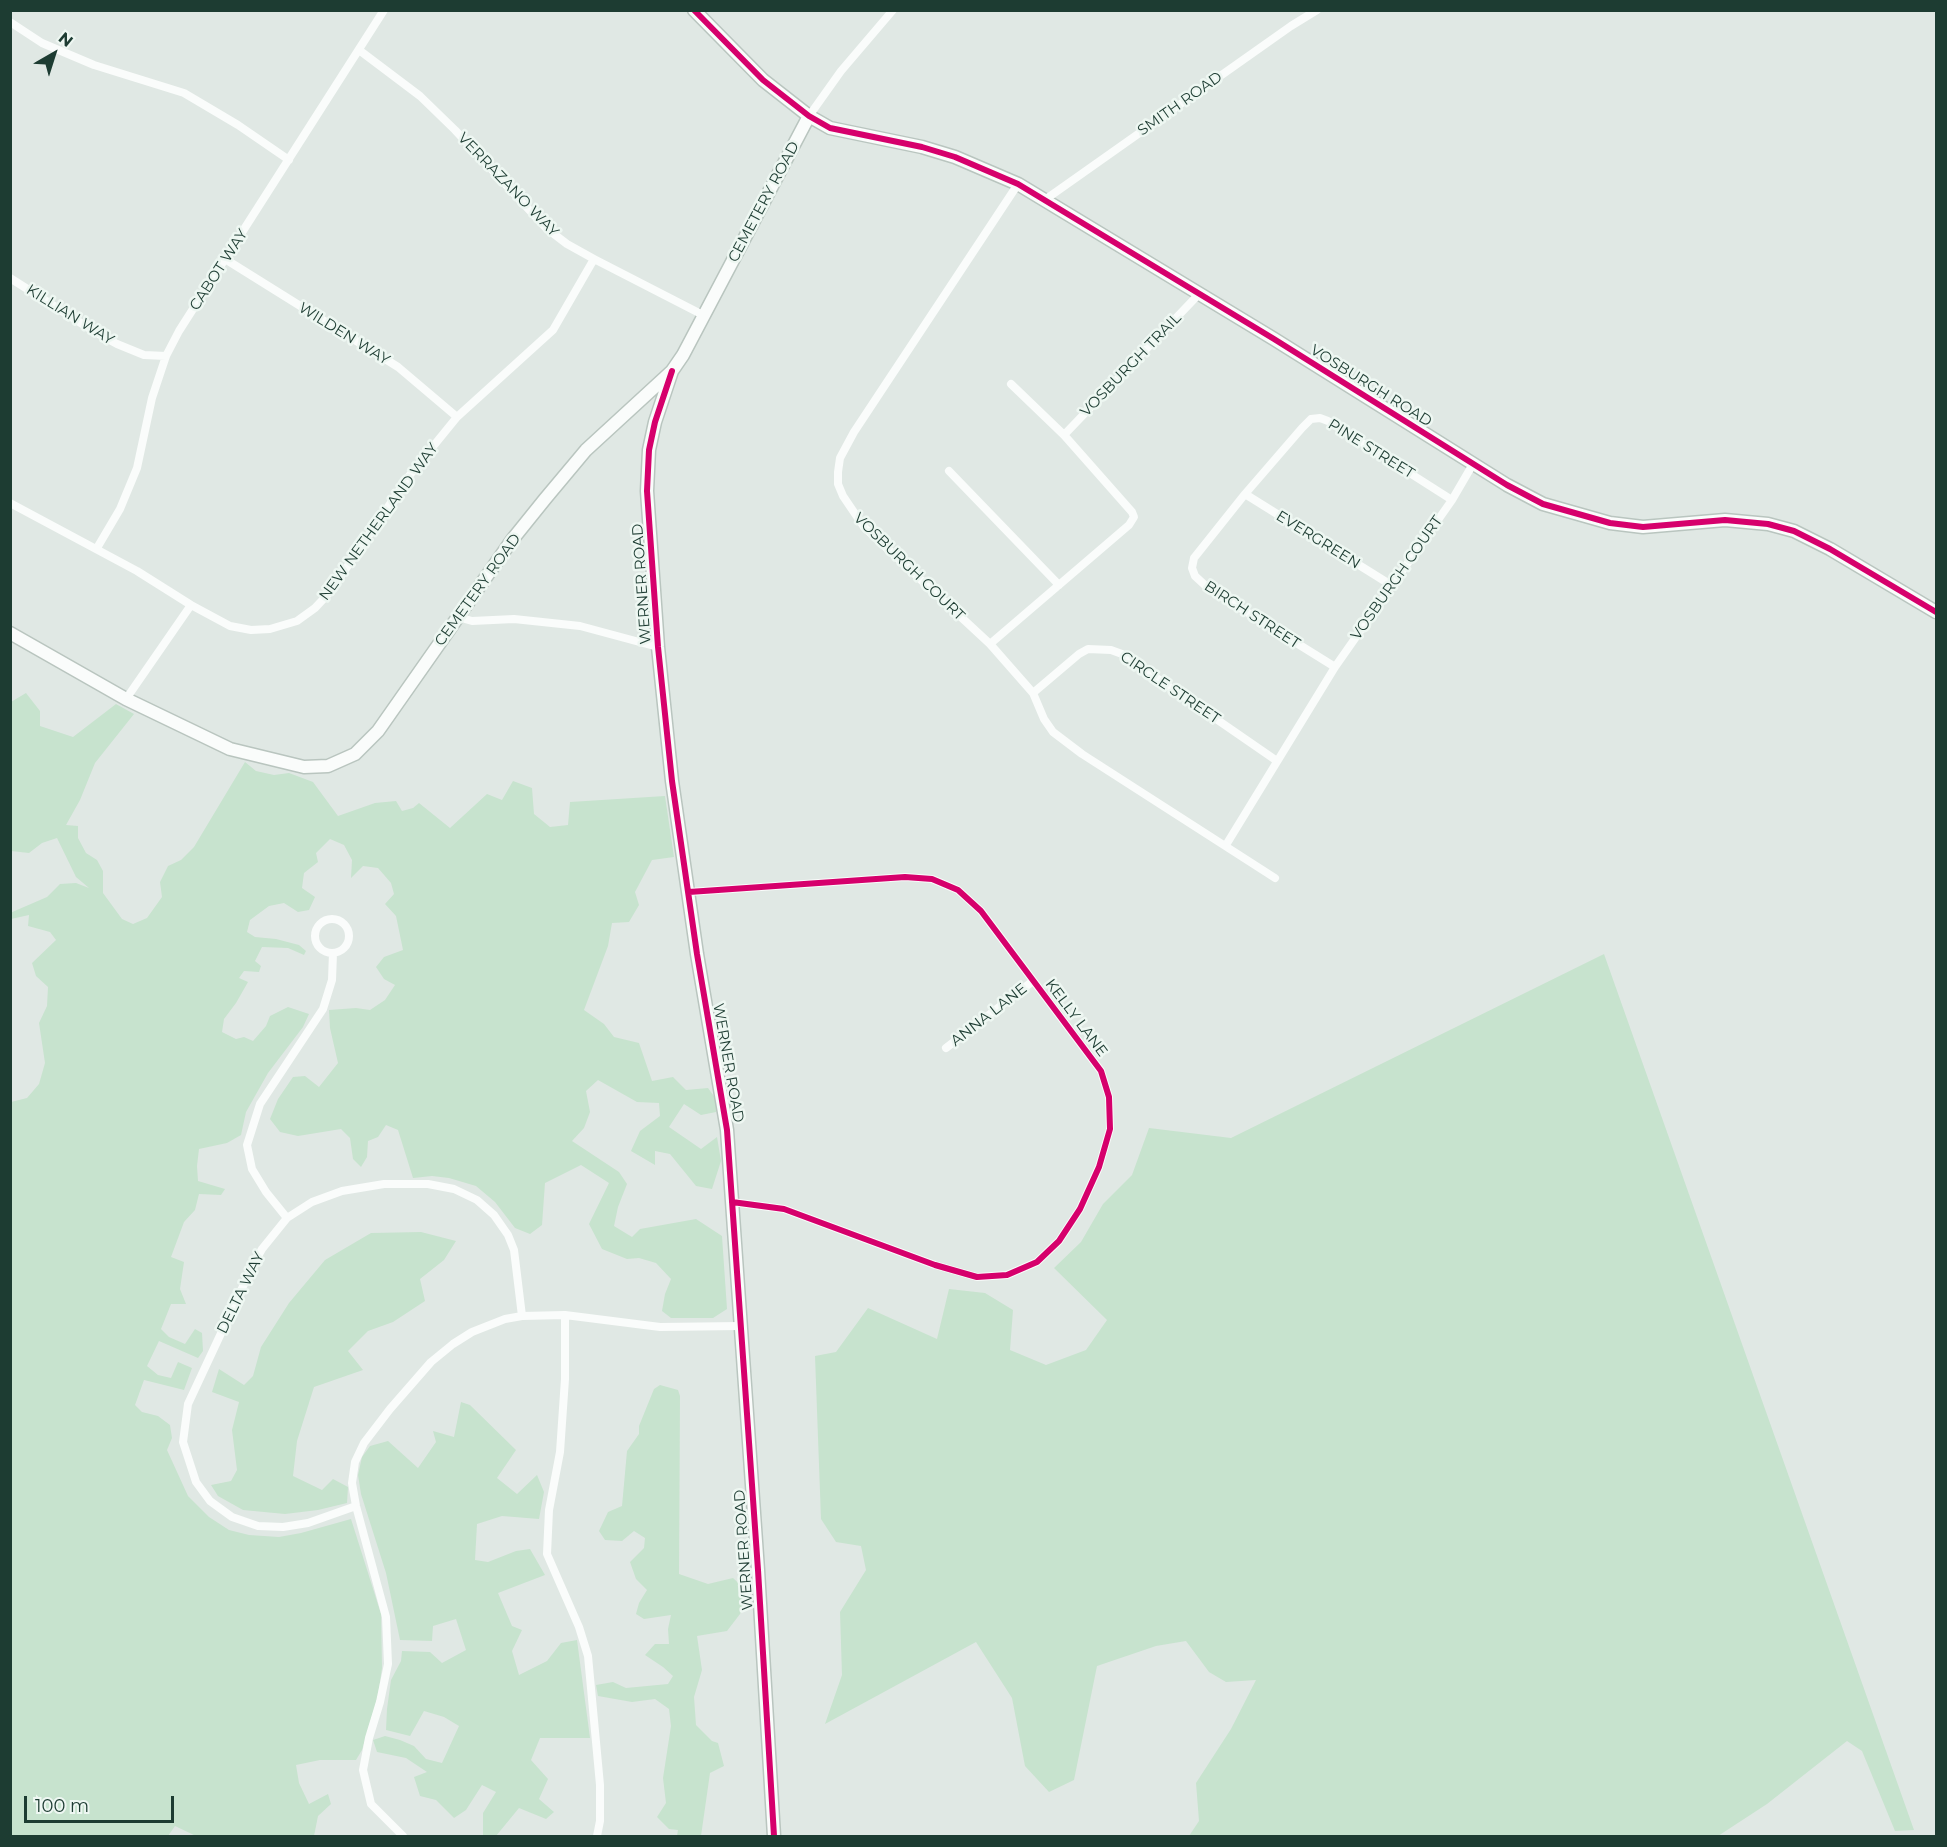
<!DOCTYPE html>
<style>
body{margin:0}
#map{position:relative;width:1947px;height:1847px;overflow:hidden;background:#e0e8e4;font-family:Montserrat,sans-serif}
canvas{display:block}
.frame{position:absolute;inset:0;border:12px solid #1d3c32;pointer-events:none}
.north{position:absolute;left:24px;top:24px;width:60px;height:60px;-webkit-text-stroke:4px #eef7f2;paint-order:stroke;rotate:39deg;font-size:16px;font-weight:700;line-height:24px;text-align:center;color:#1d3c32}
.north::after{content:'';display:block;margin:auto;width:21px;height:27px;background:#1d3c32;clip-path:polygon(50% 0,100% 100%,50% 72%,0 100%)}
.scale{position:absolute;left:24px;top:1796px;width:150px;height:27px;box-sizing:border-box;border:3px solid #1d3c32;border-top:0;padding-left:8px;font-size:18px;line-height:21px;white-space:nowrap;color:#1d3c32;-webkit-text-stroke:4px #eef7f2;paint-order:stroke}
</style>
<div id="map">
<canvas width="1947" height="1847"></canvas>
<div class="frame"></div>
<div class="north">N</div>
<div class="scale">100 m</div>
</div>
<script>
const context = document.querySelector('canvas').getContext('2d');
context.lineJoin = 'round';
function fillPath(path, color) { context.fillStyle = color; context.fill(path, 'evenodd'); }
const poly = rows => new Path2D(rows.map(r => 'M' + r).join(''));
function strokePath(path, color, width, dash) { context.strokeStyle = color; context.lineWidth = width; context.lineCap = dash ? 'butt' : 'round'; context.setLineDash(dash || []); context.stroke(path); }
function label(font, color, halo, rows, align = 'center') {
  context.font = font + ' Montserrat,sans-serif'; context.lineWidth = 5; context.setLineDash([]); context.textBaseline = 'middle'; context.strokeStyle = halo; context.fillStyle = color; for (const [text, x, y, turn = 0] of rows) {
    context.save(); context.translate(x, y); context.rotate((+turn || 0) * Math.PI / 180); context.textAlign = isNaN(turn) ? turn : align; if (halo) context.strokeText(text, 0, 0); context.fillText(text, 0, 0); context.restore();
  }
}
const green = poly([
 [26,693,40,711,40,726,73,737,116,704,134,714,95,763,80,800,66,825,78,826,78,838,86,853,97,860,103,871,103,893,122,919,133,924,147,918,162,897,160,882,168,866,181,860,194,847,245,762,256,771,274,775,289,773,313,782,338,816,375,803,396,801,402,811,413,808,419,803,450,828,487,794,502,800,513,781,532,788,534,814,550,827,568,825,570,802,665,796,674,857,652,860,635,892,639,905,629,922,612,923,608,946,584,1010,604,1024,614,1037,639,1043,652,1081,673,1077,686,1090,708,1088,716,1099,716,1112,701,1115,684,1104,669,1127,701,1149,717,1137,721,1161,712,1189,696,1186,670,1154,655,1151,655,1165,631,1151,640,1131,660,1116,659,1103,637,1102,598,1080,586,1091,590,1112,584,1128,572,1141,619,1172,627,1184,618,1207,614,1226,632,1237,640,1229,696,1219,722,1236,727,1309,713,1318,671,1318,662,1311,665,1294,671,1279,656,1263,639,1258,627,1259,602,1249,589,1224,609,1183,581,1165,545,1183,542,1225,530,1234,515,1228,495,1202,476,1186,449,1178,432,1176,413,1178,398,1130,386,1125,378,1137,368,1141,367,1157,361,1167,353,1159,350,1138,341,1129,298,1136,280,1132,270,1119,278,1099,293,1077,305,1076,319,1087,338,1063,330,1028,329,1010,356,1008,370,1010,385,1000,395,985,384,979,376,967,384,957,403,950,396,916,385,904,394,894,391,883,378,868,363,866,351,878,352,860,344,845,330,839,316,853,318,862,304,873,302,888,315,897,309,910,298,912,284,903,269,906,250,920,247,932,255,937,276,939,299,945,306,951,304,955,288,948,262,947,255,961,261,966,259,972,244,971,239,978,248,982,236,1003,224,1019,222,1032,236,1039,244,1037,253,1041,266,1026,270,1016,288,1007,309,1014,303,1027,268,1073,246,1112,241,1135,227,1143,199,1149,197,1166,198,1181,225,1189,221,1195,199,1194,195,1210,184,1222,171,1257,184,1262,180,1289,186,1304,171,1304,161,1329,169,1337,185,1344,195,1329,202,1333,203,1351,198,1358,159,1341,147,1366,158,1375,171,1378,178,1362,192,1368,184,1390,144,1380,135,1405,142,1412,158,1416,170,1425,172,1438,167,1450,188,1496,209,1517,229,1530,249,1535,279,1537,301,1533,351,1519,381,1614,382,1668,378,1696,362,1750,356,1760,320,1760,296,1765,299,1783,309,1804,328,1794,331,1804,318,1816,314,1836,196,1836,175,1826,168,1836,11,1836,11,1102,27,1098,39,1084,45,1063,39,1023,47,1006,48,987,36,976,32,963,56,940,50,932,28,926,29,915,11,919,10,913,47,897,60,884,76,883,89,888,76,877,57,838,42,843,29,853,11,851,11,702],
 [1604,954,1914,1830,1895,1831,1862,1751,1847,1741,1767,1804,1718,1836,1189,1836,1199,1821,1196,1783,1231,1729,1256,1680,1226,1682,1209,1672,1186,1641,1156,1646,1097,1666,1074,1780,1049,1792,1025,1766,1012,1698,976,1642,825,1724,842,1675,840,1612,866,1570,861,1546,836,1542,821,1519,815,1356,836,1352,868,1308,937,1339,949,1289,985,1293,1013,1310,1010,1350,1046,1365,1086,1350,1107,1320,1054,1268,1081,1242,1103,1204,1132,1175,1149,1128,1231,1138],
 [421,1232,456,1241,444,1260,420,1279,425,1301,393,1322,368,1331,348,1351,363,1370,314,1387,297,1441,293,1476,322,1490,333,1479,348,1487,347,1503,318,1510,285,1514,243,1510,218,1496,211,1485,231,1481,237,1470,232,1430,239,1402,212,1392,219,1369,244,1385,253,1376,261,1347,289,1303,325,1260,371,1233],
 [660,1385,678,1390,680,1396,679,1574,708,1584,733,1578,749,1593,740,1614,727,1631,697,1636,702,1670,694,1697,696,1725,712,1741,718,1743,724,1766,710,1773,701,1836,677,1836,678,1830,669,1829,657,1817,666,1803,663,1778,671,1726,669,1709,655,1699,632,1702,598,1696,596,1685,613,1682,626,1688,668,1684,673,1676,663,1667,645,1655,655,1644,669,1644,668,1629,671,1615,644,1619,636,1614,639,1603,647,1590,636,1579,630,1562,644,1548,645,1538,634,1531,622,1541,605,1540,599,1531,608,1512,622,1506,627,1451,639,1434,639,1426,654,1389],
 [461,1402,470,1405,516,1450,497,1478,517,1494,537,1475,544,1492,539,1519,502,1516,477,1524,475,1560,488,1562,516,1551,530,1549,545,1575,498,1593,512,1626,522,1630,512,1651,519,1675,547,1661,561,1643,577,1640,590,1738,540,1738,531,1760,548,1779,539,1799,554,1812,546,1819,519,1808,496,1836,483,1836,483,1813,496,1792,482,1785,466,1810,454,1818,436,1800,420,1796,414,1777,427,1772,406,1758,377,1752,373,1740,385,1736,400,1740,414,1746,426,1759,442,1763,459,1726,444,1717,424,1711,410,1736,386,1730,387,1709,391,1680,401,1661,402,1651,430,1652,442,1663,466,1650,456,1619,433,1626,432,1641,400,1640,386,1573,361,1494,358,1475,362,1457,370,1446,388,1441,418,1468,436,1442,433,1431,454,1437]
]);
const street = poly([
 [10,22,42,43,94,65,184,93,238,125,289,160],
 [359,50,420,96,455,130,546,228,567,244,594,259,703,315],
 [809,116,841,71,893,10],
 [1018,184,854,432,840,458,838,472,838,484,843,496,864,527,990,644,1033,693,1044,719,1053,732,1082,754,1275,878],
 [1046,199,1291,26,1317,10],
 [225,259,398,367,457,417],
 [10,278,95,332,117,344,144,355,166,356],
 [1064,435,1199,294],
 [949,471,1059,585],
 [1245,494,1391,585],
 [10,503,137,571,191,605,230,626,251,630,270,629,297,621,315,608,330,592,409,476,457,417,553,330,594,259],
 [97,548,120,509,137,468,152,398,166,356,179,331,384,10],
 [458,617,472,621,514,619,580,626,658,647],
 [990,644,1129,525,1134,517,1132,512,1064,435,1011,384],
 [1335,667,1208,588,1195,576,1192,568,1194,558,1245,494,1302,428,1311,419,1320,418,1328,421,1452,500],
 [1033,693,1079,654,1088,649,1111,650,1122,654,1277,761],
 [126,699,191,605],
 [1226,845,1335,667,1452,500,1473,464],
 [689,892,905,877,932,879,958,890,981,911,1101,1071,1109,1097,1110,1129,1099,1167,1080,1209,1059,1241,1037,1262,1007,1275,977,1277,935,1265,784,1209,732,1202],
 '315 936a17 17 0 1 1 34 0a17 17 0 1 1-34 0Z',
 [946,1048,1033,981],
 [287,1218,266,1192,252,1169,247,1145,260,1104,323,1009,332,980,333,953],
 [565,1315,565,1379,560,1452,549,1510,547,1554,579,1627,588,1656,600,1785,600,1821,597,1836],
 [356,1506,308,1523,283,1527,258,1526,232,1517,210,1501,196,1482,183,1442,188,1404,252,1267,262,1249,287,1218,312,1202,342,1191,384,1184,428,1184,454,1189,477,1200,494,1215,508,1235,514,1250,522,1316],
 [403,1836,371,1804,363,1770,369,1738,380,1702,388,1664,386,1617,356,1506,352,1483,355,1462,364,1443,390,1409,431,1362,453,1344,472,1332,505,1319,522,1316,565,1315,660,1327,740,1326]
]);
const secondary = poly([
 [694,10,763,80,809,116,830,128,922,147,955,157,1018,184,1274,339,1507,485,1543,504,1610,523,1643,527,1725,520,1768,524,1794,531,1830,549,1936,612],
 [672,371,655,422,649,450,647,491,658,647,672,781,697,954,727,1130,758,1570,774,1836],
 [10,633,126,699,230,749,304,767,328,766,355,754,378,731,512,540,545,499,586,450,672,371,683,355,809,116]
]);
const cycleway = poly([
 [694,10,763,80,809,116,830,128,922,147,955,157,1018,184,1274,339,1507,485,1543,504,1610,523,1643,527,1725,520,1768,524,1794,531,1830,549,1936,612],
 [672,371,655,422,649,450,647,491,658,647,672,781,697,954,727,1130,758,1570,774,1836],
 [689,892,905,877,932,879,958,890,981,911,1101,1071,1109,1097,1110,1129,1099,1167,1080,1209,1059,1241,1037,1262,1007,1275,977,1277,935,1265,784,1209,732,1202]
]);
const streetNames = [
 ["SMITH ROAD",1180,104,-35],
 ["VERRAZANO WAY",508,185,46],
 ["CEMETERY ROAD",764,202,-62],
 ["CABOT WAY",219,270,-57],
 ["KILLIAN WAY",70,315,32],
 ["WILDEN WAY",344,334,32],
 ["VOSBURGH TRAIL",1131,365,-46],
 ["VOSBURGH ROAD",1371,386,32],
 ["PINE STREET",1371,449,32],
 ["NEW NETHERLAND WAY",379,522,-54],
 ["EVERGREEN",1318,540,32],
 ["VOSBURGH COURT",909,567,44],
 ["VOSBURGH COURT",1397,578,-55],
 ["WERNER ROAD",642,584,-94],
 ["CEMETERY ROAD",478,590,-54],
 ["BIRCH STREET",1252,615,33],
 ["CIRCLE STREET",1170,688,34],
 ["ANNA LANE",989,1015,-38],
 ["KELLY LANE",1076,1018,53],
 ["WERNER ROAD",728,1063,80],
 ["DELTA WAY",241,1293,-64],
 ["WERNER ROAD",744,1550,-94]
];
fillPath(green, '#c7e3ce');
strokePath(secondary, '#b9c5bf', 15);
strokePath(street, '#fafcfb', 8);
strokePath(secondary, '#fafcfb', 12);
strokePath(cycleway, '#d6006c', 6);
label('15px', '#1d3c32', '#eef7f2', streetNames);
</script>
